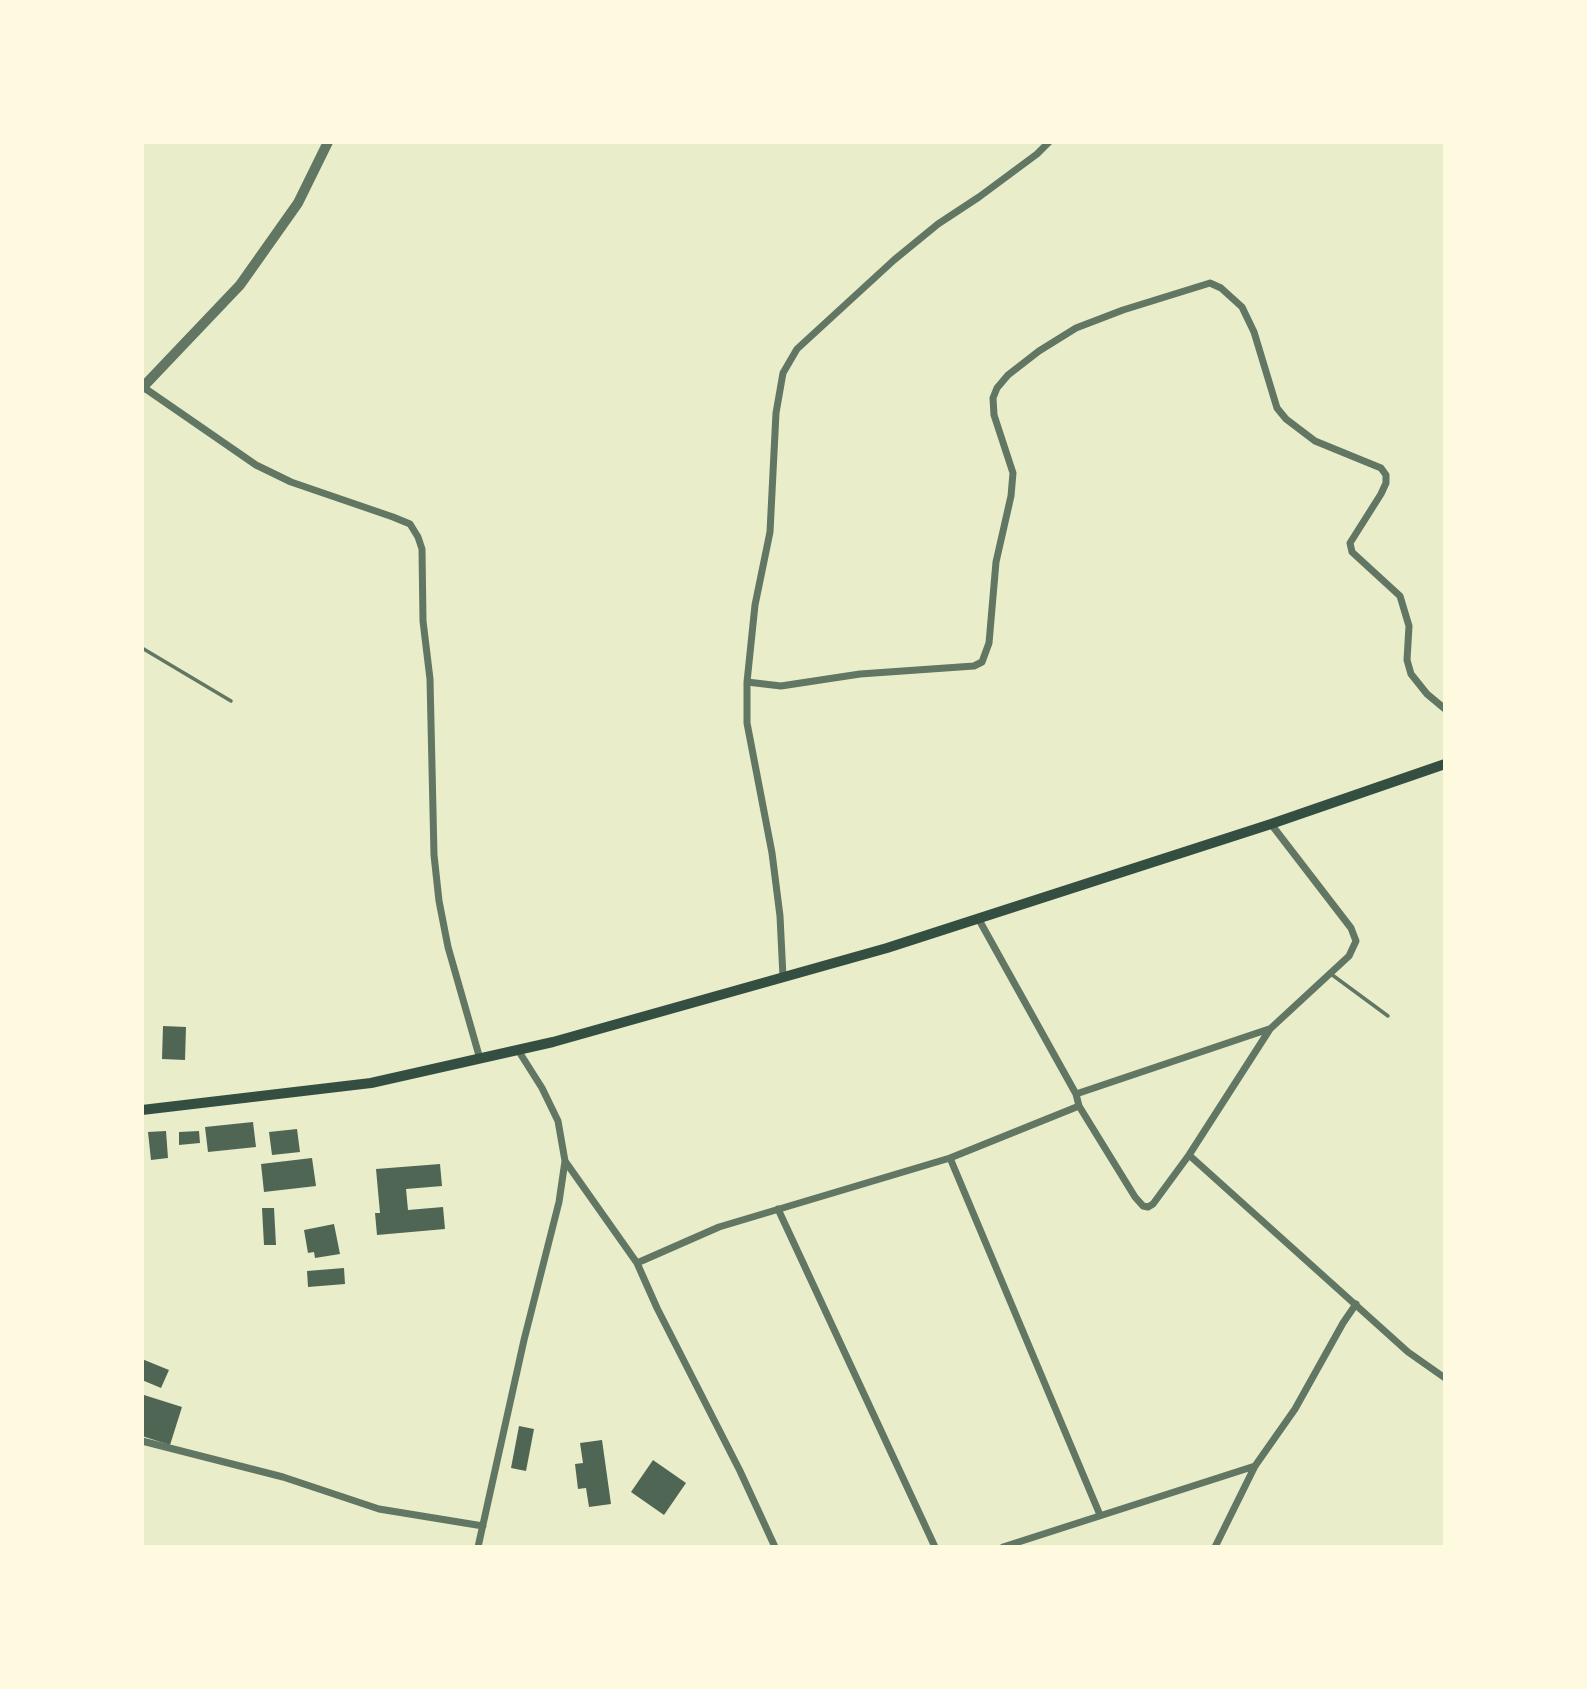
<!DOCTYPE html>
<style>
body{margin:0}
#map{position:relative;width:1587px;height:1689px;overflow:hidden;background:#e9edc9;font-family:"Space Grotesk",sans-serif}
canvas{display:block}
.frame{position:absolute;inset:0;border:144px solid #fefae0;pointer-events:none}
</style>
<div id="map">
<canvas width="1587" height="1689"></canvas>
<div class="frame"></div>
</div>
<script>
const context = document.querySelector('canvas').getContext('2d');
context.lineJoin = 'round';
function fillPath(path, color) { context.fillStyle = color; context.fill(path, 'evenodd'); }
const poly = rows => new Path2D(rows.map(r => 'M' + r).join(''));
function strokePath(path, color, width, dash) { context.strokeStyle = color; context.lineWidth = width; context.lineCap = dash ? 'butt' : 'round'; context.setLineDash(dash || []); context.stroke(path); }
const building = poly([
 [163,1026,186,1027,185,1060,162,1059],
 [253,1122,256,1147,208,1152,205,1127],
 [297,1129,300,1152,272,1155,269,1132],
 [166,1131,168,1158,151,1160,148,1132],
 [199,1131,200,1143,179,1145,179,1132],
 [312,1158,316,1186,264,1192,261,1164],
 [440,1164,442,1186,406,1189,408,1210,443,1207,445,1229,377,1235,375,1213,380,1213,376,1169],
 [262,1208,274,1208,276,1245,264,1245],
 [334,1224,340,1254,315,1258,314,1252,308,1253,304,1230],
 [344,1268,345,1284,308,1287,307,1271],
 [142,1359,169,1370,161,1388,142,1380],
 [144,1395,182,1407,170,1445,142,1436,142,1402],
 [519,1426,534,1429,526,1471,511,1468],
 [602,1440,611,1504,589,1507,586,1488,578,1489,575,1464,583,1463,580,1443],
 [653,1460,686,1483,664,1515,631,1492]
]);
const service = poly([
 [142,648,231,701],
 [1331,974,1388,1016]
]);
const minor = poly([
 [143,387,256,465,291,482,393,517,410,524,418,537,422,549,423,621,430,679,434,855,439,901,448,947,480,1059],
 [747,682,781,686,860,674,974,666,982,662,989,643,996,562,1011,496,1013,473,994,415,993,398,997,388,1008,375,1039,351,1076,328,1123,310,1210,283,1221,288,1242,307,1254,332,1277,408,1286,419,1315,441,1381,468,1386,475,1386,483,1381,494,1350,543,1352,552,1400,596,1409,626,1407,660,1411,674,1427,694,1445,709],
 [978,918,1076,1094,1079,1106,1135,1197,1143,1206,1148,1207,1153,1204,1189,1155,1270,1029,1349,956,1356,941,1351,928,1271,824],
 [783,977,780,916,772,853,747,723,747,682,755,605,770,532,776,413,783,373,797,349,894,260,938,224,979,197,1037,154,1049,142],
 [1076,1094,1269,1029],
 [1189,1155,1408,1352,1445,1378],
 [950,1158,1100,1515],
 [565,1161,637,1263,657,1308,740,1471,775,1547],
 [778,1209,935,1547],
 [637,1263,719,1227,950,1158,1079,1106],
 [142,1441,283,1477,379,1509,483,1526],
 [478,1547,524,1340,559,1202,565,1161,558,1121,542,1088,518,1050],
 [1003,1547,1255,1466],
 [1215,1547,1255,1466,1295,1409,1343,1323,1356,1304]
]);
const tertiary = poly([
 [142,388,240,285,298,203,328,142]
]);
const secondary = poly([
 [142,1110,371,1083,553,1042,887,948,1271,824,1445,764]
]);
fillPath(building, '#4f6655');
strokePath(service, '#617663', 3.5);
strokePath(minor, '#617663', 7);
strokePath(tertiary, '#617663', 10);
strokePath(secondary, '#344e41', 10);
</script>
